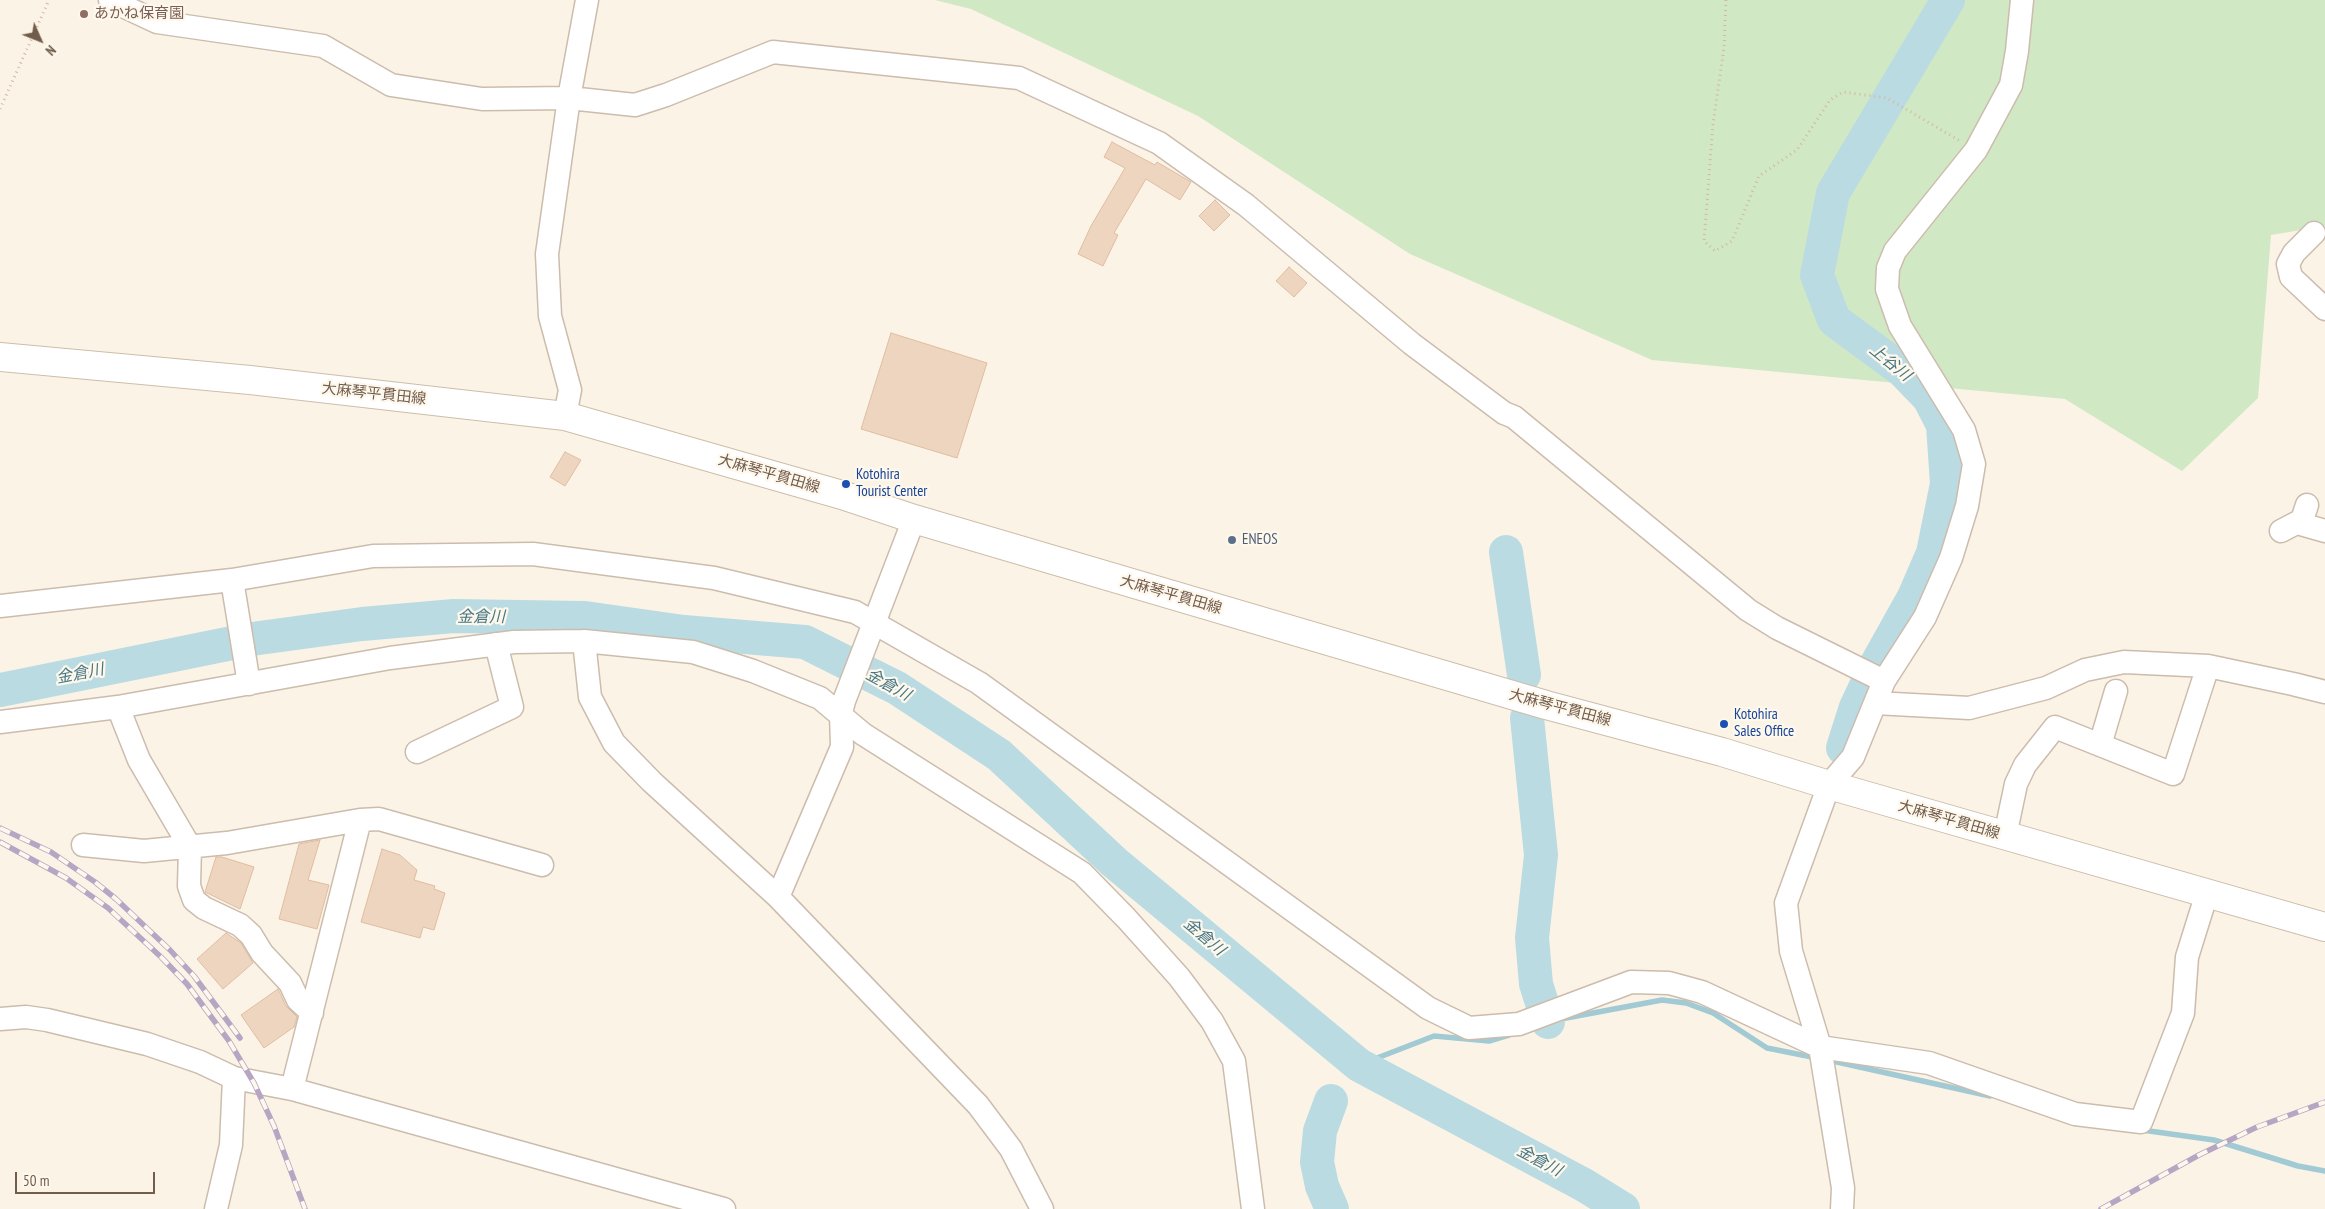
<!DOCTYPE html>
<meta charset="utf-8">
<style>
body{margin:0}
#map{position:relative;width:2325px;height:1209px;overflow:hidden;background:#fbf4e6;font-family:"PT Sans Narrow",sans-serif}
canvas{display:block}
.north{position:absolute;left:15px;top:15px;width:50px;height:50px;-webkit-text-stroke:4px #fef8ec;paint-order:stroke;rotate:134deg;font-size:14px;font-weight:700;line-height:20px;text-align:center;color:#725c4c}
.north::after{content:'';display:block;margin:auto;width:18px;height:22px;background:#725c4c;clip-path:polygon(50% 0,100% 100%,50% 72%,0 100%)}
.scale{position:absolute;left:15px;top:1172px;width:140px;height:22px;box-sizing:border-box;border:2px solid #725c4c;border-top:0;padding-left:6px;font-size:15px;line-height:18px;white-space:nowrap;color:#725c4c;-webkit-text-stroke:4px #fef8ec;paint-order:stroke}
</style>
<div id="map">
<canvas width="2325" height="1209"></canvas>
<div class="north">N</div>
<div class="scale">50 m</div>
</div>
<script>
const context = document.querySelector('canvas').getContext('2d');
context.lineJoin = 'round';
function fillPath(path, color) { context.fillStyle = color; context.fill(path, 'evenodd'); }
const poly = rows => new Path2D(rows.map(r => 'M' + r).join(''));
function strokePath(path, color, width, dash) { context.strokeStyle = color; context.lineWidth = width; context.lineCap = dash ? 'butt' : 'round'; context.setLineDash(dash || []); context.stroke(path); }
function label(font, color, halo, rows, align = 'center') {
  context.font = font + ' "PT Sans Narrow","Noto Sans JP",sans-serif'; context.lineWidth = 4.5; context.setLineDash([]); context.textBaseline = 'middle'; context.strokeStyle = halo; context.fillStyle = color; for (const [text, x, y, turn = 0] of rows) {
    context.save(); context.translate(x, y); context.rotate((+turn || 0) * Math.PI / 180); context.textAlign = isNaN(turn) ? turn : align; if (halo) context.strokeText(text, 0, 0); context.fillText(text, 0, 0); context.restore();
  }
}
const green = poly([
 [935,0,2325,0,2325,226,2271,235,2258,398,2182,471,2065,399,1652,360,1410,254,1198,116,971,9]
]);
const stream = poly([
 [1561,1019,1662,1000,1686,1003,1713,1013,1767,1048,1817,1058],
 [1828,1060,1990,1096],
 [1359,1065,1434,1036,1489,1041,1509,1035],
 [2142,1130,2214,1140,2298,1166,2325,1171]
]);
const river = poly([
 [1506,552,1524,675],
 [0,690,252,639,362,624,454,616,585,618,684,632,805,642,897,688,999,755,1114,862,1359,1065,1584,1185,1623,1209],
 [1527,718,1541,855,1532,938,1536,984,1548,1022],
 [1843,748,1856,707,1876,665,1914,597,1933,553,1947,484,1943,425,1929,398,1902,370,1834,320,1817,275,1833,193,1948,0],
 [1331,1101,1320,1131,1317,1162,1322,1186,1332,1209]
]);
const building = poly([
 [1112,142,1155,165,1157,162,1191,182,1180,200,1146,179,1114,233,1118,235,1103,266,1078,254,1091,226,1125,168,1104,157,1112,142],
 [1215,200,1230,215,1214,231,1199,216,1215,200],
 [1289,267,1307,283,1294,297,1276,281,1289,267],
 [891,333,987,363,957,458,861,429,891,333],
 [565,452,581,460,565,486,550,477,565,452],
 [320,840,308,880,329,885,317,929,279,919,299,844,320,840],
 [382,849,400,855,417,870,414,880,435,886,434,889,445,893,434,930,423,927,420,938,361,922,382,849],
 [216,857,222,857,254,867,240,909,205,892,216,857],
 [226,933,241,943,253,963,223,989,197,959,226,933],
 [278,989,286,1006,297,1017,294,1027,264,1048,241,1015,278,989]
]);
const path = poly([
 [1726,0,1724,48,1713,124,1704,241,1715,251,1732,241,1759,176,1797,150,1830,100,1843,92,1887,98,1960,141],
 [0,109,49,0]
]);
const street = poly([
 [110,0,157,22,323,46,391,85,482,99,569,98,635,105,666,95,773,52,1019,78,1159,143,1246,205,1412,344,1504,413,1514,417,1748,610,1777,628,1884,681],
 [2314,233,2294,253,2288,264,2291,277,2325,309],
 [565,416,570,390,550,316,547,254,569,98,587,0],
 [2297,523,2325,531],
 [2281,531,2302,520,2307,505],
 [232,580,249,684],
 [0,606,232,580,373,556,533,554,714,578,855,612,979,683,1428,1008,1469,1028,1519,1024,1631,982,1669,983,1702,992,1820,1047,1929,1063,2075,1114,2141,1122,2183,1013,2187,957,2207,893],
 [584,641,590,697,614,743,652,782,778,897,978,1105,1011,1149,1042,1209],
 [1875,703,1969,708,2046,688,2085,670,2124,662,2208,666,2293,684,2325,692],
 [118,707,139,760,190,847,189,886,194,900,204,908,240,925,251,935,262,953,290,983,298,1000,312,1013],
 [0,722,118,707,390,658,514,642,584,641,693,652,753,671,820,698,863,734,1082,873,1126,918,1179,977,1212,1021,1234,1061,1253,1209],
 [2100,745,2116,691],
 [417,752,512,707,496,644],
 [2005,836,2016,784,2025,765,2055,727,2173,774,2208,666],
 [83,845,144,851,227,843,360,820,379,819,542,865],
 [778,897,842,747,841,713,844,701,914,519],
 [0,1019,26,1017,47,1020,147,1044,200,1062,234,1078,292,1089,724,1209],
 [292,1089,360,820],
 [216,1209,231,1145,234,1078],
 [1842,1209,1843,1188,1820,1047,1791,951,1786,903,1829,785,1853,757,1884,681,1925,617,1951,558,1967,506,1974,464,1964,430,1900,326,1887,289,1888,268,1895,251,1976,150,2011,85,2017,51,2022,0]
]);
const secondary = poly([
 [0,357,250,380,565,416,842,495,914,519,1546,705,1722,752,1829,785,2325,927]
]);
const rail = poly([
 [0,828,51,852,95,882,116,899,170,950,194,976,240,1038],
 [0,842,66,878,108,908,161,957,187,984,229,1041,254,1083,274,1126,305,1209],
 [2101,1209,2199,1155,2257,1127,2325,1102]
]);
const markers = [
 [84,14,5,"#8d6e63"],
 [846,484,5,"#1a4fb4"],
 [1232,540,5,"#5c6f8a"],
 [1724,724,5,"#1a4fb4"]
];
const educationNames = [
 ["あかね保育園",94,14]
];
const streetNames = [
 ["大麻琴平貫田線",374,394,6],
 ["大麻琴平貫田線",769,474,16],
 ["大麻琴平貫田線",1171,595,16],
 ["大麻琴平貫田線",1560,708,15],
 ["大麻琴平貫田線",1949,820,16]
];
const transitNames = [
 ["Kotohira",856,475],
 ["Tourist Center",856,492],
 ["Kotohira",1734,715],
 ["Sales Office",1734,732]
];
const serviceNames = [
 ["ENEOS",1242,540]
];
const waterNames = [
 ["上谷川",1890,363,39],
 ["金倉川",481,617],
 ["金倉川",80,674,-11],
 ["金倉川",888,685,29],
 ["金倉川",1204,937,40],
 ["金倉川",1539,1161,28]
];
fillPath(green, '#d1e8c5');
strokePath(stream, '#a2cad4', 5.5);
strokePath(river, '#bbdbe3', 34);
fillPath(building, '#eed5bf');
strokePath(building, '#e0bca0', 1);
strokePath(street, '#ccbcad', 25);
strokePath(secondary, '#cebdaa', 30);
strokePath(path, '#d3b8a2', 3, [1, 4]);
strokePath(street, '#fff', 22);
strokePath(secondary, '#fff', 28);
strokePath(rail, '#b7a5c4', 5.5);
strokePath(rail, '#fef8ec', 4, [11]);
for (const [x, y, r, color] of markers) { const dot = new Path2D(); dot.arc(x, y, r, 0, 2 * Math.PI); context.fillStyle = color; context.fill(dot); strokePath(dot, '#fef8ec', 2); }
label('15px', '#785e54', '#fef8ec', educationNames, 'left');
label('15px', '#725c4c', '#fef8ec', streetNames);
label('15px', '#164399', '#fef8ec', transitNames, 'left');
label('15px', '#4e5e75', '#fef8ec', serviceNames, 'left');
label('italic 16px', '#477785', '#fef8ec', waterNames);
</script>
